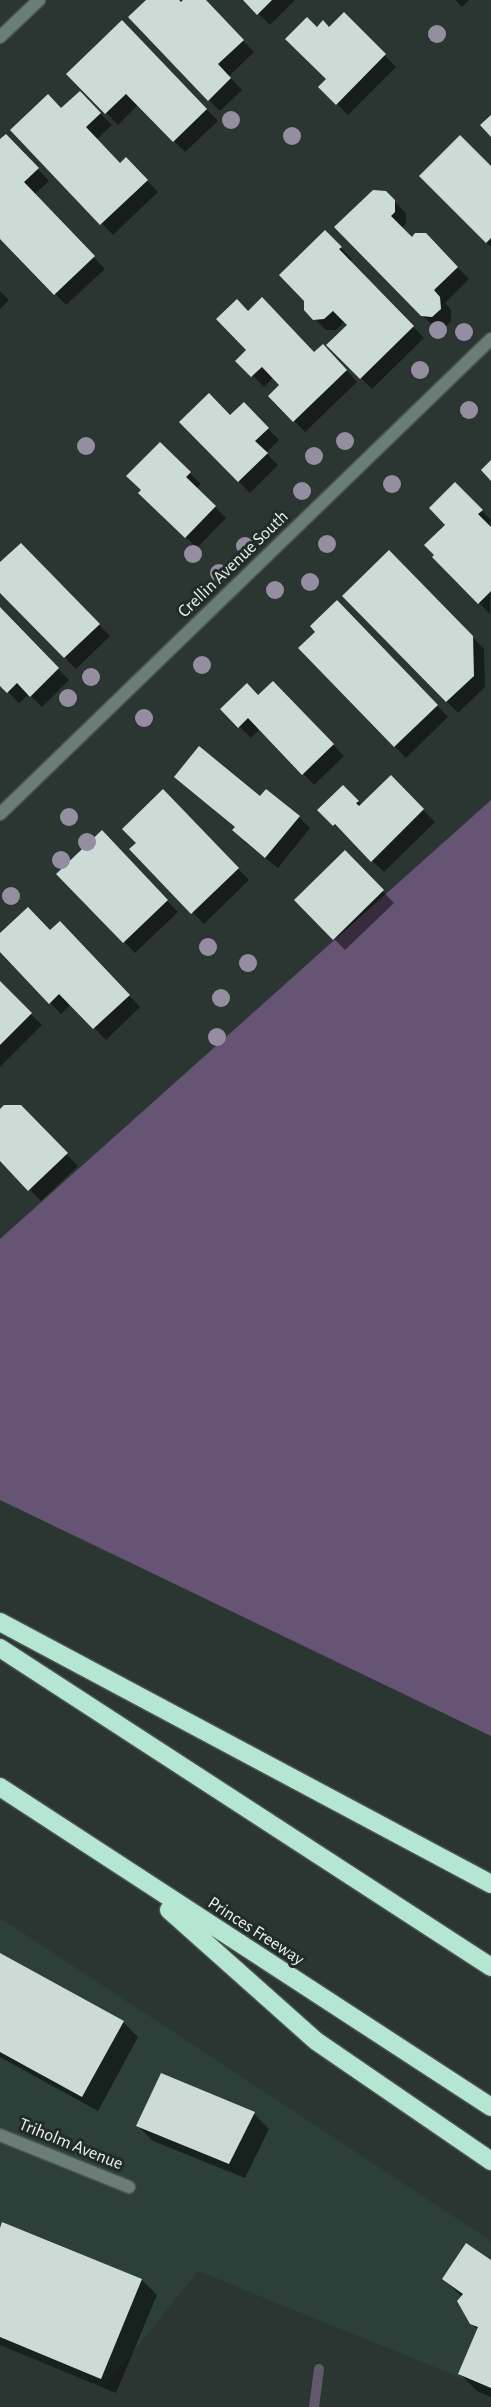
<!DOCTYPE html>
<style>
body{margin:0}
canvas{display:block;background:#2b3632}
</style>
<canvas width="491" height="2407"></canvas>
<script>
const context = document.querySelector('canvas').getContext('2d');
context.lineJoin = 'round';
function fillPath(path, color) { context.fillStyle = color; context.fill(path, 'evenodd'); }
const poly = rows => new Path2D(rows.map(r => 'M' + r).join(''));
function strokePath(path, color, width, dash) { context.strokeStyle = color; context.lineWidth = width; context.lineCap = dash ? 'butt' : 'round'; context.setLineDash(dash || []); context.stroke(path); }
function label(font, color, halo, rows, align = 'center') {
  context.font = font + ' "Alegreya Sans",sans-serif'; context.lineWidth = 6; context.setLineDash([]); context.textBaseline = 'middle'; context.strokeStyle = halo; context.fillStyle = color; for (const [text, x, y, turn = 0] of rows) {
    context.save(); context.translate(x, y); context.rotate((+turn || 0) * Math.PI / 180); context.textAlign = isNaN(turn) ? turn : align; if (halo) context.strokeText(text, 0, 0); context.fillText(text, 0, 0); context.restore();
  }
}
const built = poly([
 [0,1918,491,2241,491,2390,198,2271,104,2388,0,2345]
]);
const green = poly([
 [491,800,491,1736,0,1500,0,1239]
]);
const shadow = poly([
 [148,0,177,0,181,4,185,0,204,0,254,52,229,76,242,90,220,111,209,100],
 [245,0,295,0,270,25],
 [455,0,469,0,462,7],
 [344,14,396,67,348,115,320,87,328,79,317,29,330,29],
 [122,22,218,121,185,152,138,105,118,125,68,74],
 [80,93,112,125,96,140,120,165,126,159,158,192,113,235,12,130,61,110],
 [6,136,49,181,34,195,105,269,66,305,0,237,0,141],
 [491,168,491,247,421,176],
 [385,192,406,213,406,224,401,228,412,239,425,234,469,279,445,303,451,310,451,321,444,328,434,327,336,227],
 [325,232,352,259,350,261,424,338,372,389,328,345,349,325,345,321,336,330,326,330,305,309],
 [0,291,9,300,0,309],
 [248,312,314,354,334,357,357,382,305,432,270,396,281,385,274,377,264,387,238,361,249,350],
 [244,404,279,440,266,453,278,465,250,493,181,422,230,417],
 [160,444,201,484,196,489,226,518,197,548,140,493],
 [455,484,491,520,489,527,491,529,490,614,434,557,447,525],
 [21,545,110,636,76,669,0,591,0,565],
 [389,552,484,649,485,687,458,713,344,596],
 [0,609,69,680,42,707,29,694,19,703,0,684],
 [349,614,448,717,406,758,300,648,317,632],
 [273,683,344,756,314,785,260,729,251,738,222,709,258,696],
 [176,777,261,798,299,817,310,828,278,868,245,842,234,830,236,828],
 [391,777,435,822,384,872,319,810,343,787,362,805],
 [163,791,249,880,204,924,131,849,138,843],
 [102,833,178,912,135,953,58,874],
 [345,852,394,903,345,950,297,900],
 [51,932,71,934,140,1007,106,1040,71,1004,61,1014,0,950,0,935],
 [0,983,42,1025,0,1067],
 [20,1106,78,1166,41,1201,0,1159,0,1111],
 [0,1954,123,2022,138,2037,98,2111,0,2057],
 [254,2114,269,2129,245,2178,153,2141,138,2126],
 [3,2223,142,2280,157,2295,116,2393,0,2345,0,2229],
 [491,2261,491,2397,477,2391,460,2374,478,2330,471,2323,462,2297,444,2279]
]);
const stream = poly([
 [314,2407,319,2369]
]);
const building = poly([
 [146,0,179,0,181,2,183,0,206,0,244,40,218,64,231,78,208,101,128,17],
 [243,0,272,0,257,15],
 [344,12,386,54,336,105,318,87,326,79,285,39,307,17,317,27,323,20,329,27],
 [122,20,207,109,173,142,126,94,105,114,66,74],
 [80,91,101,113,86,127,120,163,126,157,148,180,100,225,10,130,48,94,61,108],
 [491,115,491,137,480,125],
 [6,134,39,168,24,182,95,256,54,295,0,239,0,139],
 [460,135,491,166,491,238,486,243,419,176],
 [373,190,386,191,395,200,395,212,391,216,412,237,415,233,426,233,458,267,434,290,440,297,441,309,432,317,421,316,334,227],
 [325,230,342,247,339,249,414,326,360,379,326,345,347,325,333,311,324,319,313,320,304,310,304,301,279,275],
 [262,297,314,352,323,344,347,370,293,422,268,396,279,385,262,367,251,377,235,361,246,350,216,319,237,299,248,311],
 [209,393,230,415,244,402,269,428,255,441,268,453,238,482,179,422],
 [160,442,191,472,186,477,216,506,185,538,138,493,141,490,126,476],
 [491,460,491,481,481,470],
 [455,482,483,510,478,514,491,527,491,591,478,604,432,557,434,555,424,545,445,525,429,508],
 [21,543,100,624,64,658,0,593,0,562],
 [389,550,473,636,474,676,446,702,342,596],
 [337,600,438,705,394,747,298,648,315,632,310,626],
 [0,607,59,668,30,697,17,683,7,693,0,686],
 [273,681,334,744,302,775,248,718,238,728,220,709,247,683,258,695],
 [199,746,260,796,266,789,300,816,265,858,232,830,235,827,174,777],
 [391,775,424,809,371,862,335,824,333,826,317,810,343,785,359,801,356,803,359,806],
 [163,789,239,868,191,914,129,849,136,843,122,829],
 [102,830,168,900,123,943,56,874],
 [345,850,384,890,333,940,294,900],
 [28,907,50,930,60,921,130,995,93,1029,59,994,49,1004,0,952,0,933],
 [0,981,32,1013,0,1045],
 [4,1105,21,1105,68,1153,28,1191,0,1161,0,1109],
 [0,1953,124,2021,82,2097,0,2052],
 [161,2073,255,2112,229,2164,136,2126],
 [2,2222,142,2279,101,2379,0,2337,0,2228],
 [466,2243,491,2260,491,2388,458,2374,478,2327,470,2324,457,2301,463,2294,442,2279]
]);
const minor = poly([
 [0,37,39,0],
 [0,814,491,339],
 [0,2135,129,2187]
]);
const motorway = poly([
 [0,1622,491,1884],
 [0,1648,491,1967],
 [0,1787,491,2107],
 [169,1910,316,2041,491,2161]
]);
const trees = [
 [437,34],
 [231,120],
 [292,136],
 [438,330],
 [464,332],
 [420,370],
 [469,410],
 [345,441],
 [86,446],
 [314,456],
 [392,484],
 [302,491],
 [327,544],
 [245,546],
 [193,554],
 [219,573],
 [310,582],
 [275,590],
 [202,665],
 [91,677],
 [68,698],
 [144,718],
 [69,817],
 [87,842],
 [61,860],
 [11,896],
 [208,947],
 [248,963],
 [221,998],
 [217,1037]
];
const streetNames = [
 ["Crellin Avenue South",233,564,-44],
 ["Princes Freeway",256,1931,33],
 ["Triholm Avenue",71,2144,22]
];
fillPath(built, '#2c3f38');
fillPath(green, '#655473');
fillPath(shadow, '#0007');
strokePath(stream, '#62586c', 10);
fillPath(building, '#cddbd6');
strokePath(minor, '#4a5450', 15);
strokePath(motorway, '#4a5450', 21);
strokePath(minor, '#6a7e77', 12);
strokePath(motorway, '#b4e6d3', 18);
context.fillStyle = '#948ea0';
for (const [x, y] of trees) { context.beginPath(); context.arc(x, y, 9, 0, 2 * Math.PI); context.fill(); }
label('18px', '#eaf1ee', '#212c28', streetNames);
</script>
